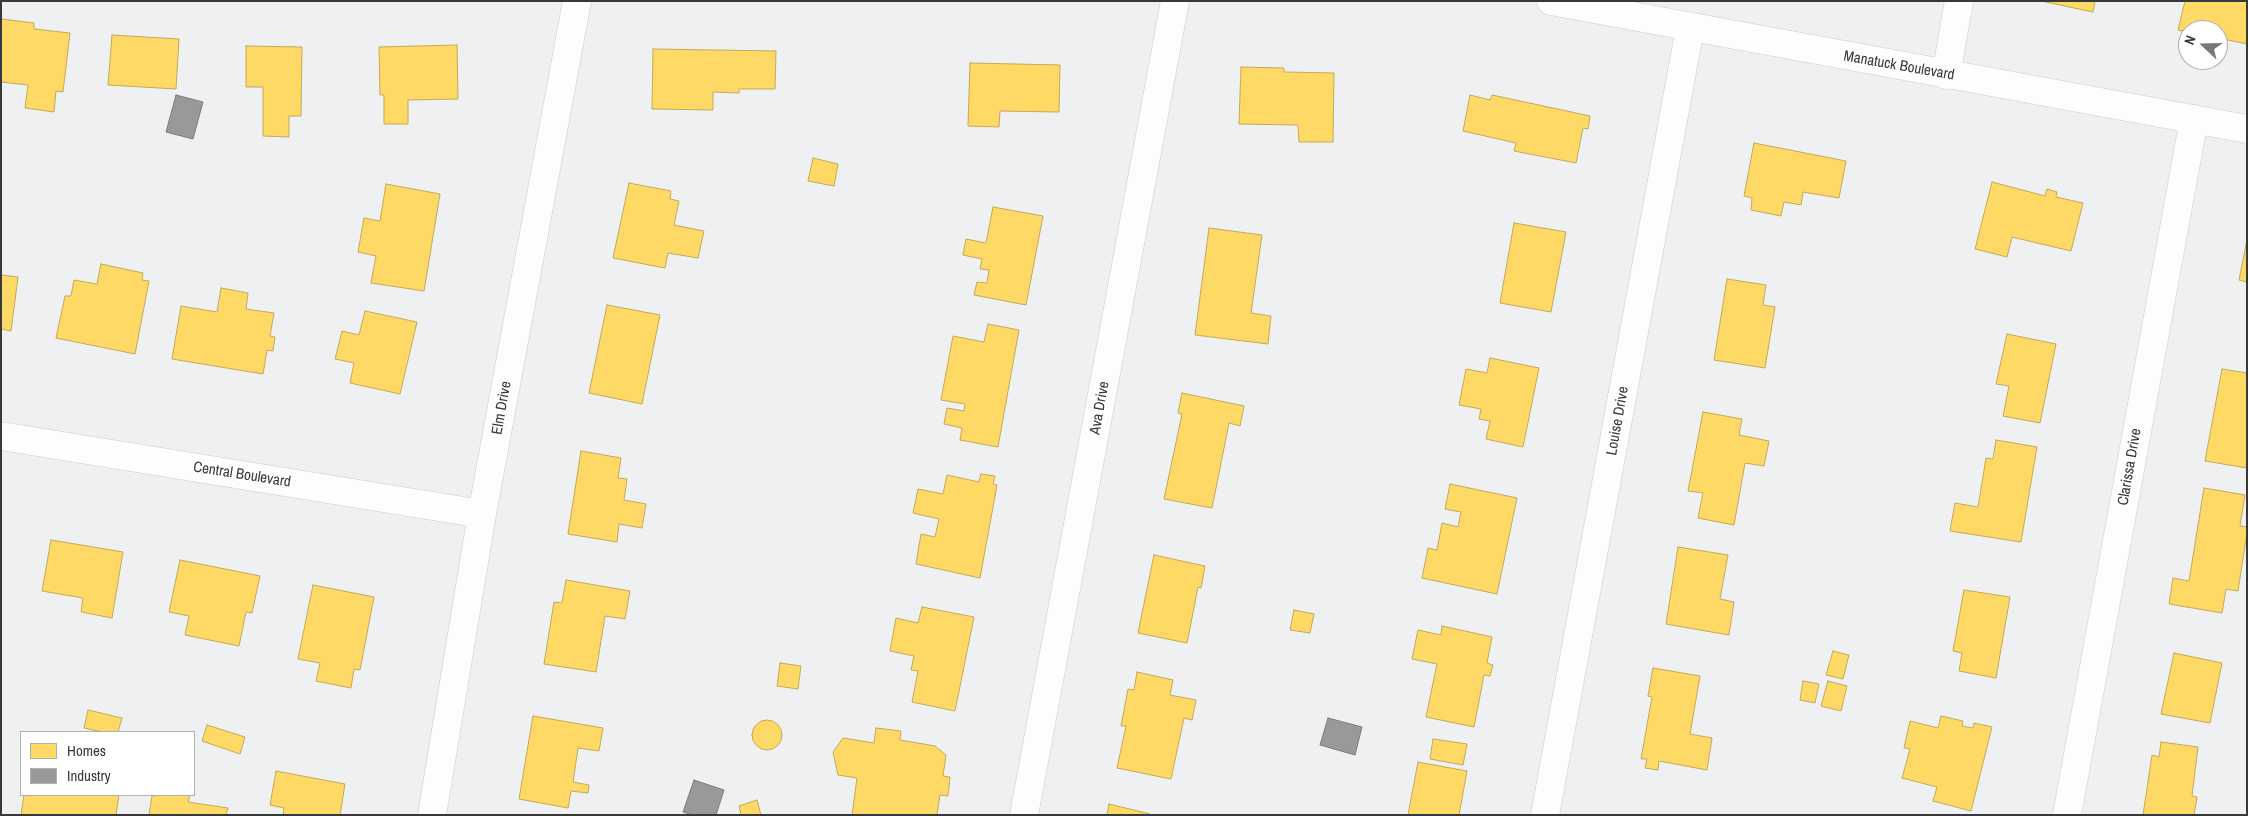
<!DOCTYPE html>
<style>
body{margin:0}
#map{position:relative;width:2248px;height:816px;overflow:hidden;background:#eef0f2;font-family:"Archivo Narrow",sans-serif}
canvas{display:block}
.frame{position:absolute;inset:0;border:2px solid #36383a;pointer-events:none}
.legend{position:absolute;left:20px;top:731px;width:175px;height:65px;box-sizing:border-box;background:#fff;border:1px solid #afafb0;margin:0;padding:6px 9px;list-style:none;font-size:15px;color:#36383a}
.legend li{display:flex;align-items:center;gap:10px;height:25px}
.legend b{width:25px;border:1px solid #afafb0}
.north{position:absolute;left:2178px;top:20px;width:50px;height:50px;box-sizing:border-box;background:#fff;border:1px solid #afafb0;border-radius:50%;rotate:291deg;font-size:14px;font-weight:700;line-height:20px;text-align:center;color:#36383a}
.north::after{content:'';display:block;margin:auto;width:18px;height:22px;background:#76787a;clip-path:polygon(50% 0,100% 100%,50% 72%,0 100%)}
</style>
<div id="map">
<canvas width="2248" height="816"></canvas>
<div class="frame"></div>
<ul class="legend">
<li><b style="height:14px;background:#ffd966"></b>Homes</li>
<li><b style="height:14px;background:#999"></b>Industry</li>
</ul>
<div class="north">N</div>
</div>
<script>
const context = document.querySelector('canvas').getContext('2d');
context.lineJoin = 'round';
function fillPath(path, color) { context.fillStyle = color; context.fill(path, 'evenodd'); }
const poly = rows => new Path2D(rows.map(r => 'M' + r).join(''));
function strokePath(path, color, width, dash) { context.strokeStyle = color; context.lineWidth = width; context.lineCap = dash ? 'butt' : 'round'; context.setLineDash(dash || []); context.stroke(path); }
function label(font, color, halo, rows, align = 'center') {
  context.font = font + ' "Archivo Narrow",sans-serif'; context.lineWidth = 5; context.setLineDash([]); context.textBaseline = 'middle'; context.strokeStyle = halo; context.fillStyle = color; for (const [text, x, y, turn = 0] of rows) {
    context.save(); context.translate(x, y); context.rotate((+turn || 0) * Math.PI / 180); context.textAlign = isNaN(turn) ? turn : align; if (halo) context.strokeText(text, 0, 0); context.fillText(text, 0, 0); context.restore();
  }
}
const homes = poly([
 [2041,1,2095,1,2093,12,2041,1],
 [2185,1,2247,1,2247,44,2218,38,2218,30,2188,30,2188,32,2178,30,2185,1],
 [1,19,34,23,34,29,70,33,63,92,56,91,54,112,25,108,28,85,1,82,1,19],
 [112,35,179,39,176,89,108,85,112,35],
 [457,45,458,99,408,100,408,124,384,124,384,95,380,95,379,47,457,45],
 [246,46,302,47,301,116,289,116,289,137,263,136,263,87,246,87,246,46],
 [653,49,776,51,775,89,739,89,739,93,713,92,713,110,652,109,653,49],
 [970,63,1060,65,1059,112,1000,111,999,127,968,126,970,63],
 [1241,67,1284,68,1284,72,1334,73,1333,142,1299,142,1298,125,1239,124,1241,67],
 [1470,95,1490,100,1492,95,1590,116,1588,129,1583,128,1576,163,1514,151,1516,143,1463,131,1470,95],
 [1754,143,1846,161,1839,198,1803,192,1801,205,1784,202,1781,216,1751,210,1752,198,1744,196,1754,143],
 [813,158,838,164,834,186,808,181,813,158],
 [1992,182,2045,196,2047,189,2057,192,2056,197,2083,203,2071,251,2012,237,2007,257,1975,249,1992,182],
 [629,183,671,191,670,199,679,201,674,225,704,231,698,258,668,253,665,268,613,258,629,183],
 [386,184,440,194,424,291,371,283,376,256,358,252,364,218,380,221,386,184],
 [993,207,1043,216,1026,305,974,295,977,282,987,283,989,270,980,269,982,259,963,255,966,239,986,243,993,207],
 [1514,223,1566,232,1551,312,1500,303,1514,223],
 [1209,228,1262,235,1251,313,1271,316,1268,344,1195,335,1209,228],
 [2247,240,2247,282,2239,280,2247,240],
 [101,264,143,273,142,280,149,281,135,354,56,338,65,296,71,296,74,280,97,284,101,264],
 [1,275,18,277,11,331,1,329,1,275],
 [1727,279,1766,285,1763,305,1775,307,1765,368,1714,360,1727,279],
 [221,288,248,293,246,309,274,313,270,336,275,337,273,351,267,350,263,374,172,359,181,306,217,312,221,288],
 [607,305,660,315,642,404,589,393,607,305],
 [365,311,417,322,400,394,350,383,354,363,335,359,342,331,359,335,365,311],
 [988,324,1019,330,998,447,960,440,962,428,944,424,947,408,964,411,965,404,941,400,953,336,984,342,988,324],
 [2007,334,2056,344,2040,423,2003,416,2009,386,1996,384,2007,334],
 [1490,358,1539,368,1523,447,1486,439,1490,421,1479,419,1481,409,1459,405,1466,369,1487,373,1490,358],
 [2222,369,2247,373,2247,468,2205,461,2222,369],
 [1182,393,1244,406,1240,426,1229,423,1212,508,1164,499,1182,414,1178,413,1182,393],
 [1703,412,1742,419,1739,435,1769,441,1764,466,1745,463,1734,525,1698,518,1703,493,1688,491,1703,412],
 [1996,440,2037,447,2021,542,1950,531,1955,503,1978,507,1986,458,1993,459,1996,440],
 [581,451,621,458,618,478,627,479,624,500,646,504,642,528,619,524,617,542,568,534,581,451],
 [981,474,995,476,993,484,997,485,980,578,916,564,921,534,935,537,939,519,913,513,918,489,943,494,947,475,979,482,981,474],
 [1450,484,1517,498,1497,594,1422,578,1428,548,1437,550,1442,523,1458,527,1461,512,1445,509,1450,484],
 [2204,488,2245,495,2240,526,2247,527,2247,533,2238,591,2226,589,2222,613,2169,604,2173,578,2189,581,2204,488],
 [51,540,123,552,112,618,81,612,83,598,42,591,51,540],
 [1678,547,1728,555,1720,599,1734,602,1729,635,1666,624,1678,547],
 [1154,555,1205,566,1201,588,1198,587,1187,643,1138,633,1154,555],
 [180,560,260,576,252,613,246,612,239,646,185,635,189,616,169,612,180,560],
 [566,580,630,591,625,619,605,616,596,672,544,664,554,602,562,603,566,580],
 [313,585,374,597,360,670,354,669,351,688,316,681,320,663,298,659,313,585],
 [1964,590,2010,597,1996,678,1959,671,1962,653,1953,651,1964,590],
 [922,607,974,617,955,711,912,702,918,671,911,670,914,656,890,651,896,618,918,623,922,607],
 [1294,610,1314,614,1310,633,1290,630,1294,610],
 [1442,626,1492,637,1487,663,1493,665,1490,676,1484,675,1474,727,1426,717,1437,664,1412,659,1418,630,1441,635,1442,626],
 [1833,651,1849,655,1843,679,1826,675,1833,651],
 [2174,653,2222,663,2210,723,2161,714,2174,653],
 [780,663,801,666,798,689,777,686,780,663],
 [1653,668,1700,676,1690,734,1712,738,1707,770,1659,761,1658,770,1645,768,1647,759,1641,759,1652,697,1648,696,1653,668],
 [1137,672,1173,680,1170,695,1196,700,1192,720,1184,718,1171,779,1117,768,1126,726,1121,726,1128,689,1134,690,1137,672],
 [1803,681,1819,684,1815,703,1800,700,1803,681],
 [1828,681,1847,686,1841,711,1821,706,1828,681],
 [88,710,122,718,118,732,103,732,84,728,88,710],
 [533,716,603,728,599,751,578,748,573,782,589,785,588,793,571,791,568,808,519,799,533,716],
 [1941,716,1963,721,1962,726,1973,728,1974,723,1992,727,1971,811,1933,801,1937,787,1902,778,1910,749,1904,748,1910,721,1938,728,1941,716],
 '752 735a15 15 0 1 1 30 0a15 15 0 1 1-30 0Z',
 [207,725,245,737,240,754,202,741,207,725],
 [876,728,901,731,900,740,935,746,946,755,943,776,950,777,948,796,940,795,937,815,852,815,857,778,838,775,833,752,843,738,874,743,876,728],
 [1433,739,1467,744,1463,765,1430,759,1433,739],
 [2161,742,2198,747,2192,796,2197,797,2194,815,2143,815,2152,755,2159,757,2161,742],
 [1418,762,1467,771,1459,815,1408,815,1418,762],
 [276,771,345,784,340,815,283,815,284,808,270,805,276,771],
 [24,795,119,795,116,815,21,815,24,795],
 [155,795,190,795,188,802,228,808,226,815,149,815,152,796,155,795],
 [757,800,761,815,741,815,739,806,757,800],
 [1109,804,1150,814,1149,815,1107,815,1109,804]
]);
const industry = poly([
 [176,95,203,102,193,139,166,132,176,95],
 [1328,718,1362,727,1355,755,1320,745,1328,718],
 [694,780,724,790,716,815,693,815,683,812,694,780]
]);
const minor = poly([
 [1946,75,1959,1],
 [1,436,482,514],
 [432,815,482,514,577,1],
 [1024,815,1175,1],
 [1545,815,1690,28],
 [2067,815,2194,119]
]);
const tertiary = poly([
 [1551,1,2247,129]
]);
const streetNames = [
 ["Manatuck Boulevard",1899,66,10],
 ["Elm Drive",502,408,-80],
 ["Ava Drive",1100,408,-80],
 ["Louise Drive",1618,421,-80],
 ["Clarissa Drive",2130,467,-80],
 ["Central Boulevard",242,475,9]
];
fillPath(homes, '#ffd966');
strokePath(homes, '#c3a959', 1);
fillPath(industry, '#999');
strokePath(industry, '#7b7c7c', 1);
strokePath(minor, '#cbccce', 29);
strokePath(tertiary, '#cbccce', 29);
strokePath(minor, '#fcfdfd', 28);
strokePath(tertiary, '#fcfdfd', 28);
label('15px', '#36383a', '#fff', streetNames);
</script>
